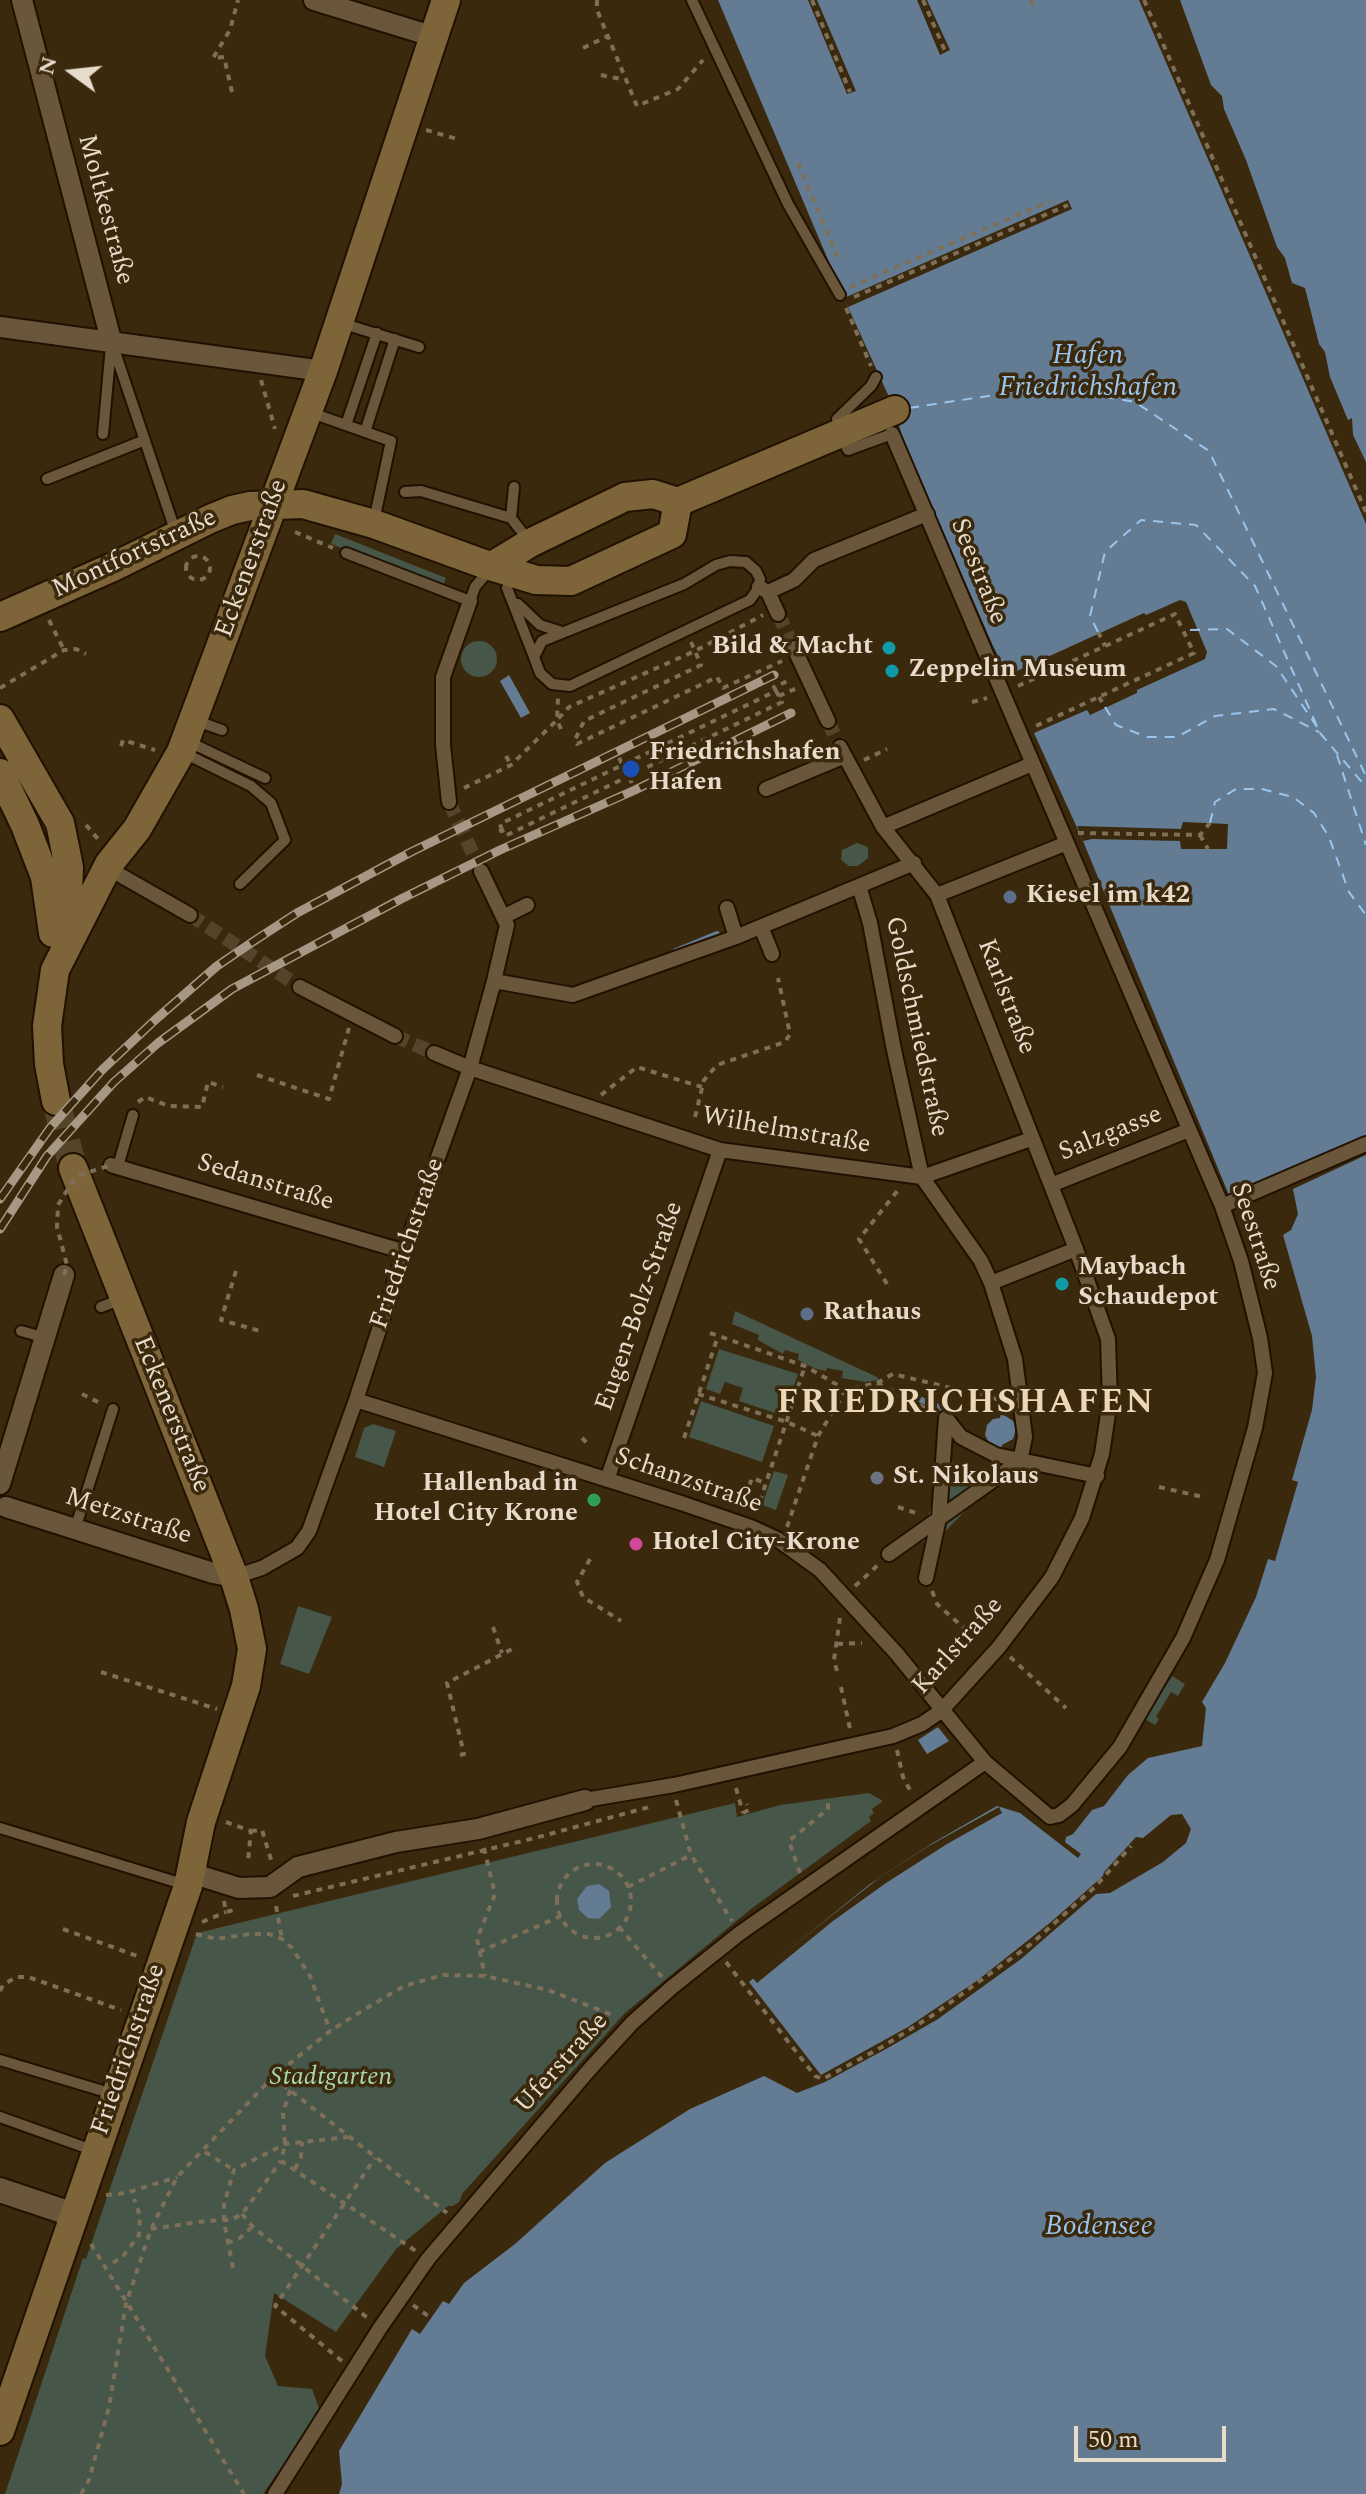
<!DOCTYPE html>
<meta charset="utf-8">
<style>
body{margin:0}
#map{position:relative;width:1366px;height:2494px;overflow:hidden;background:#3a290d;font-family:Spectral,serif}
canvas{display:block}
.north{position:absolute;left:32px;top:32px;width:80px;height:80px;-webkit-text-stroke:6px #3a290d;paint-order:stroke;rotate:285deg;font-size:22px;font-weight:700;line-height:32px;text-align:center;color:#e7dccc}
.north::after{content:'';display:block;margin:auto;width:28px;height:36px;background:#e7dccc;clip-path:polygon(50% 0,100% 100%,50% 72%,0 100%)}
.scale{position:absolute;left:1074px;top:2426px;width:152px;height:36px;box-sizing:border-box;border:4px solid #e7dccc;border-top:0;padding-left:10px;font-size:24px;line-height:28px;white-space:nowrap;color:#e7dccc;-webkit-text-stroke:6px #3a290d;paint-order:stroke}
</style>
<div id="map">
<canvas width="1366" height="2494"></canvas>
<div class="north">N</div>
<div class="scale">50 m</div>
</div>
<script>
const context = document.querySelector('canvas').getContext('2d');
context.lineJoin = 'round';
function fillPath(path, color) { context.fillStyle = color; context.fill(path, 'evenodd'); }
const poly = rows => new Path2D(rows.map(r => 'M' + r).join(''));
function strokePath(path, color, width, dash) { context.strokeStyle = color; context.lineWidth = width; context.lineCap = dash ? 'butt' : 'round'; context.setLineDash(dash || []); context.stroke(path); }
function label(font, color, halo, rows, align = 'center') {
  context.font = font + ' Spectral,serif'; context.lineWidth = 7; context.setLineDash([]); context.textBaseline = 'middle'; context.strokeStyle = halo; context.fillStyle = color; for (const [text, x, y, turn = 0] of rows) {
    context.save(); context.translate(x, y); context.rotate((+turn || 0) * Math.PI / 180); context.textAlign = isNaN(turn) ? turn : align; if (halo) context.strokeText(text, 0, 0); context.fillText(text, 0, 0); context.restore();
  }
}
const green = poly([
 [335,534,446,578,443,587,331,544],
 '461 659a18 18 0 1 1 36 0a18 18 0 1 1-36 0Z',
 [857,843,868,847,868,858,858,866,849,866,841,860,842,850],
 [735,1311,877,1377,879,1380,865,1382,842,1378,843,1371,827,1368,826,1371,816,1369,798,1360,799,1354,785,1350,783,1354,758,1340,759,1335,732,1324],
 [719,1349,798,1374,784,1416,739,1401,743,1388,725,1382,720,1394,706,1389],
 [701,1401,774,1426,762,1462,689,1437],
 [373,1424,396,1431,384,1467,355,1457,364,1428],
 [949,1460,984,1478,966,1510,930,1547,920,1537],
 [774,1471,788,1475,776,1510,762,1505],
 [298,1606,332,1617,309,1674,280,1664],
 [1172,1676,1185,1684,1178,1696,1171,1692,1156,1717,1159,1719,1155,1725,1145,1719],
 [869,1793,883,1801,872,1809,874,1813,869,1817,871,1821,751,1909,625,2013,462,2194,460,2201,453,2206,448,2206,396,2249,336,2332,274,2293,265,2356,278,2386,312,2389,320,2411,263,2494,5,2494,83,2258,86,2259,197,1933,735,1803,737,1817,780,1805]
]);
const water = poly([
 [718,0,1139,0,1366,524,1366,1139,1231,1200,1083,841,1034,733,1087,710,1090,715,1137,693,1137,690,1205,659,1207,652,1186,602,1180,600,1146,615,1144,613,1008,675,993,646,902,437,895,410,848,307],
 [1180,0,1366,0,1366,462,1353,435,1352,418,1348,420,1330,377,1325,352,1319,344,1305,288,1292,283,1285,258,1277,247,1246,160,1224,109,1222,96,1211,85],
 [509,675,530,713,521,718,500,681],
 [1366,1155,1366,2494,339,2494,342,2484,339,2451,412,2329,420,2334,443,2301,449,2304,464,2283,515,2244,605,2163,690,2109,764,2076,797,2093,825,2082,886,2049,938,2019,1021,1959,1096,1894,1110,1893,1163,1862,1186,1843,1191,1829,1182,1814,1171,1815,1143,1838,1136,1837,1104,1872,1103,1876,1051,1922,978,1980,908,2027,821,2075,749,1982,870,1884,931,1844,997,1806,1020,1813,1078,1858,1081,1854,1065,1842,1066,1837,1073,1834,1092,1810,1104,1806,1128,1775,1148,1758,1202,1746,1206,1708,1202,1702,1225,1663,1256,1597,1268,1559,1275,1561,1298,1482,1292,1480,1312,1410,1316,1377,1312,1336,1283,1235,1291,1230,1298,1214,1293,1189],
 [1001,1413,1013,1421,1016,1429,1013,1439,1002,1445,1001,1451,992,1448,985,1435,987,1425,993,1419,1000,1418],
 [938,1727,949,1741,927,1754,918,1740],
 [599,1884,609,1891,611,1907,599,1919,588,1918,579,1910,577,1899,587,1886]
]);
const pier = poly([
 [808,0,817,0,856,91,847,94],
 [917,0,927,0,950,50,940,55],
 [1068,200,1072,209,848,307,844,298],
 [1183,822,1228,824,1227,849,1181,849,1180,841,1092,839,1083,841,1077,826,1181,829],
 [999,1807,1002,1813,947,1844,886,1883,833,1921,757,1983,753,1978,879,1878,927,1847]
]);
const stream = poly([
 [676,951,717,934],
 [904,1393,946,1410]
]);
const ferry = poly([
 [909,408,1047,387,1135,402,1209,451,1366,776],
 [1190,630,1227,629,1276,666,1317,727],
 [1098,632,1090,616,1105,552,1141,520,1196,525,1255,586,1320,733],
 [1105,707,1116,725,1147,737,1177,737,1215,716,1274,709,1319,732],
 [1320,733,1366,787],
 [1337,755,1366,845],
 [1210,823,1215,802,1236,789,1262,789,1293,797,1314,813,1329,837,1349,892,1366,915]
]);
const pedestrianTunnel = poly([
 [778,614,794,648],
 [828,721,840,747],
 [449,802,481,871],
 [190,915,300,987],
 [395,1036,434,1053]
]);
const secondaryTunnel = poly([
 [56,1101,73,1168]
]);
const path = poly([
 [597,0,597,10,637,106,678,89,703,60],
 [812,0,850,92],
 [923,0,945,51],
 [1030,0,1035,11],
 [1144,0,1366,512],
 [583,48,608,36],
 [601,75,626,80],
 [232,92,224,57,213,58,230,30,238,0],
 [426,130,457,139],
 [798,163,839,260],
 [850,287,1050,201],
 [854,297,1068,205],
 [846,308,871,366],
 [261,380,275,429],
 [295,532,333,548],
 '186 568a12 12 0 1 1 24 0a12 12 0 1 1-24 0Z',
 [49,620,64,650],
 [1098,632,1105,646],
 [691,642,701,665,584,721,575,740,577,744,717,677,723,688,782,661],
 [1018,686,1175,614,1194,653,1036,726],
 [0,688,64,650,76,649,86,654],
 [776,691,774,687,790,680],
 [1099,697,1105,707],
 [972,702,987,698],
 [561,729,557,720,569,707,695,651,763,615],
 [121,746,123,740,155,750],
 [506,756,511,765],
 [619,758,632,783],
 [864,760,887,749],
 [464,788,511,765,557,720,558,698],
 [86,825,98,839],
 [502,830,500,824,776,691,779,696],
 [499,831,502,830,505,836,782,702,779,696,797,688],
 [1078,833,1200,835,1210,823],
 [1200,835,1208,849],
 [257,1075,329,1099,349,1028],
 [601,1095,637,1067,702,1087],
 [138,1102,145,1097,169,1106,202,1107,208,1082,223,1087],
 [695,1117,704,1080,717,1065,785,1042,790,1034,778,978],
 [236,1271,221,1320,260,1331],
 [887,1284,859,1239,899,1189],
 [710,1333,805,1366,846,1390,877,1383,893,1374,1005,1401],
 [877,1383,933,1412],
 [82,1394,100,1403],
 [698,1394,787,1422,818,1436],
 [582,1438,587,1443],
 [684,1438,718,1336],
 [1159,1487,1203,1497],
 [898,1507,919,1514],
 [741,1508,752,1478,765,1483],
 [756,1513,805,1366],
 [787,1527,818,1436,846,1390],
 [590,1559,577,1582,583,1597,621,1621],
 [855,1586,878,1565],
 [932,1591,937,1604,964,1628],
 [493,1627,502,1653],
 [837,1644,862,1643],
 [1010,1657,1066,1708],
 [837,1671,834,1660,840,1618],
 [101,1672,217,1709],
 [841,1687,850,1729],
 [897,1750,903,1777,912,1794],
 [460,1755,464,1754,447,1683,514,1648],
 [736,1788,743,1813],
 [676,1800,691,1855,732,1921],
 [743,1813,749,1810,747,1804],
 [226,1822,251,1831,248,1861],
 [251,1831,262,1830,272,1863],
 [484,1848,495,1894,477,1939,485,1976],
 '557 1901a37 37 0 1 1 74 0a37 37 0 1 1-74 0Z',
 [800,1873,789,1841,828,1809,828,1798],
 [628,1887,691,1855],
 [293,1896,535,1838,653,1806],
 [224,1901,226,1912,238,1909],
 [276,1906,282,1939],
 [202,1922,226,1912],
 [619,1927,662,1977],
 [63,1929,140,1957],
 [196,1934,216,1939,250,1934,269,1934,282,1939,292,1948,310,1976,330,2031],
 [479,1952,561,1916],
 [726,1962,815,2076,823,2079,882,2047,933,2015,1031,1944,1095,1887,1131,1846],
 [0,1991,3,1985,16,1977,28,1977,121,2010],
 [273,2077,447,2213],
 [290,2090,283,2113,285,2144,281,2161,416,2251],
 [205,2152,234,2170],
 [295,2169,301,2157,302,2142],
 [106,2195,126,2193,177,2177],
 [242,2214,253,2227,369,2319],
 [151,2229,206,2221,231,2220,242,2214,281,2161],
 [227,2243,240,2238,252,2227],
 [91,2244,244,2494],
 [113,2263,124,2255,139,2235,140,2216,134,2199],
 [233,2268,224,2222,224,2204,234,2170,285,2144,348,2137],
 [413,2305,431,2318],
 [342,2361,275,2306,375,2158],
 [81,2494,89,2480,109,2407,126,2304,151,2229,177,2177,273,2077,330,2031,365,2009,404,1986,443,1975,485,1976,548,1990,615,2016]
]);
const service = poly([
 [692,0,788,204,840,295],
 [341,323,419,347],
 [111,340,176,533],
 [876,377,871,386,837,419,840,434,848,450,892,434],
 [309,412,391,441,374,521],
 [346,425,377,333],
 [365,432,395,339],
 [103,434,111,346],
 [47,479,145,440],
 [405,492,421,491,511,518,529,541],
 [511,518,514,487],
 [346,553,470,601,475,587,491,568],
 [507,588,534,657,540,673,552,684,570,686,750,600,759,587,760,579,756,571,746,562,730,561,716,565,684,584,542,641,534,657],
 [518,604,540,625,562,632],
 [194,720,222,730],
 [187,741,265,778],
 [182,752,251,786,271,803,285,840,240,884],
 [118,1166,133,1115],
 [101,1307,122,1299],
 [21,1331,46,1338],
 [75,1529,113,1409],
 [0,1828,186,1885],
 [0,2060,113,2094],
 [0,2117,95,2151]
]);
const pedestrian = poly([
 [759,587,768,592,778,614],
 [768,592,794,580,814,560,927,514],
 [794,648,828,721],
 [766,789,845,756],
 [449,802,443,745,443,677,470,601],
 [883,827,1032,764],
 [120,875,190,915],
 [859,886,870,923,894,1050,922,1177,1031,1139],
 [937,895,1067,843],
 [727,908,736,937],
 [503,917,527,905],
 [761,927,772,954],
 [494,981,573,995,736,937,914,863],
 [300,987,395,1036],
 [434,1053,470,1068,720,1150,922,1177,981,1261,991,1283,1015,1359,1025,1437,1020,1461,889,1554],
 [111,1165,405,1252],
 [1051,1185,1189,1130],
 [1222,1206,1366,1144],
 [991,1283,1076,1249],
 [356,1400,681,1503,751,1527,777,1539,820,1570,897,1654,985,1762,1050,1817,1059,1815,1072,1805,1120,1747,1183,1638,1217,1560,1255,1428,1265,1373,1260,1338,1241,1261,1222,1206,892,434],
 [946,1418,961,1437,996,1455,1097,1476],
 [607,1480,720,1150],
 [234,1577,262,1568,297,1548,309,1531,356,1400,407,1244,470,1068,494,981,507,925,481,871],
 [926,1578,939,1518,946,1418],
 [585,1800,674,1785,893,1736,922,1724,941,1711,999,1647,1052,1577,1082,1518,1102,1454,1110,1400,1108,1339,1076,1249,937,895,883,827,840,747],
 [275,2494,380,2328,428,2259,589,2070,632,2023,671,1988,740,1933,985,1762]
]);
const minor = poly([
 [22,0,111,340],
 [314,0,435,37],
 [0,327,323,371],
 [0,1484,64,1275],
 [6,1507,213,1573,234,1577],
 [191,1873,239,1888,270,1887,298,1867,396,1842,478,1829,585,1800]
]);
const tertiary = poly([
 [0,2190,74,2215]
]);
const secondary = poly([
 [678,502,895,410],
 [0,617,113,567,210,519,232,510,250,506,303,504,374,524,484,564,536,580,571,581,672,534,678,502,653,494,625,497,530,543,492,566],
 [0,719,60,823,69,867,67,919,62,938],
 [0,773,25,825,45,877,53,933],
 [56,1101,49,1064,47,1026,55,970,109,864,137,829,181,752,323,371,446,0],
 [0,2431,188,1886,201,1822,246,1686,252,1649,244,1609,234,1577,73,1168]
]);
const rail = poly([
 [0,1199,50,1128,102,1070,155,1020,217,966,254,941,297,913,411,852,774,675],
 [0,1229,47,1156,114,1082,158,1043,232,989,401,899,500,850,635,790,791,713]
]);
const pathBridge = poly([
 [64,1275,67,1265,57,1227,58,1205,71,1184,80,1175,111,1165]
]);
const markers = [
 [889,648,8,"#0f9aa8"],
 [892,671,8,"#0f9aa8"],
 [631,769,10,"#1a4fb4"],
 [1010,897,8,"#5c6f8a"],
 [1062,1284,8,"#0f9aa8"],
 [807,1314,8,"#5c6f8a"],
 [877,1478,8,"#6b7280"],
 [594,1500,8,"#2e9e5b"],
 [636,1544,8,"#d1479c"]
];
const streetNames = [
 ["Moltkestraße",104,210,75],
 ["Montfortstraße",135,555,-25],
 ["Eckenerstraße",253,559,-70],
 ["Seestraße",977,572,68],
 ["Karlstraße",1005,997,69],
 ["Goldschmiedstraße",915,1027,78],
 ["Wilhelmstraße",786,1132,10],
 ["Salzgasse",1111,1135,-22],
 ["Sedanstraße",265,1184,17],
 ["Seestraße",1254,1237,72],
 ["Friedrichstraße",409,1244,-71],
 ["Eugen-Bolz-Straße",641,1307,-71],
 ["Eckenerstraße",170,1415,68],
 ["Schanzstraße",688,1482,19],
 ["Metzstraße",128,1518,18],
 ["Karlstraße",959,1647,-48],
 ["Friedrichstraße",130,2050,-71],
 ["Uferstraße",563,2064,-48]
];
const poiNames = [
 ["Bild & Macht",873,648,"right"],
 ["Zeppelin Museum",908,671],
 ["Friedrichshafen",649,754],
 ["Hafen",649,784],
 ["Kiesel im k42",1026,897],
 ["Maybach",1078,1269],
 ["Schaudepot",1078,1299],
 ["Rathaus",823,1314],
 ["St. Nikolaus",893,1478],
 ["Hallenbad in",578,1485,"right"],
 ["Hotel City Krone",578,1515,"right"],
 ["Hotel City-Krone",652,1544]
];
const parkNames = [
 ["Stadtgarten",331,2079]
];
const waterNames = [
 ["Hafen",1088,358],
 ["Friedrichshafen",1088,390],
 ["Bodensee",1099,2229]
];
const districtNames = [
 ["FRIEDRICHSHAFEN",966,1405]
];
fillPath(green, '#465648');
fillPath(water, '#647c93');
fillPath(pier, '#3a290d');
strokePath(stream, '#647c93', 6);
strokePath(ferry, '#99c5ef', 2, [10, 8]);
strokePath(pedestrianTunnel, '#54442a', 14, [14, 7]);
strokePath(secondaryTunnel, '#54442a', 28, [28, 14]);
strokePath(service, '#211100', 14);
strokePath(pedestrian, '#211100', 18);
strokePath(minor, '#211100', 24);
strokePath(tertiary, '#211100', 28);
strokePath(secondary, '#211100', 32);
strokePath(path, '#7e6f58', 4, [6, 6]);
strokePath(service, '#6a573b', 10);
strokePath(pedestrian, '#6a573b', 14);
strokePath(minor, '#6a573b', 20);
strokePath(tertiary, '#6a573b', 24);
strokePath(secondary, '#7d6539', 28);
strokePath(rail, '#a69884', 9);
strokePath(rail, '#3a290d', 6, [18]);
strokePath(pathBridge, '#7e6f58', 4, [6, 6]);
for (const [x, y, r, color] of markers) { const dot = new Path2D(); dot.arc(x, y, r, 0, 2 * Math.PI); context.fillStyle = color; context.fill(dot); strokePath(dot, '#3a290d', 3); }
label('26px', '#e7dccc', '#3a290d', streetNames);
label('bold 26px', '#e7dccc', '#3a290d', poiNames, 'left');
label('italic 26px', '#a8d7ad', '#3a290d', parkNames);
label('italic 28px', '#99c5ef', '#3a290d', waterNames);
context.letterSpacing = '2px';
label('bold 34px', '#ecd7b6', '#3a290d', districtNames);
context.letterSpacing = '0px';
</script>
